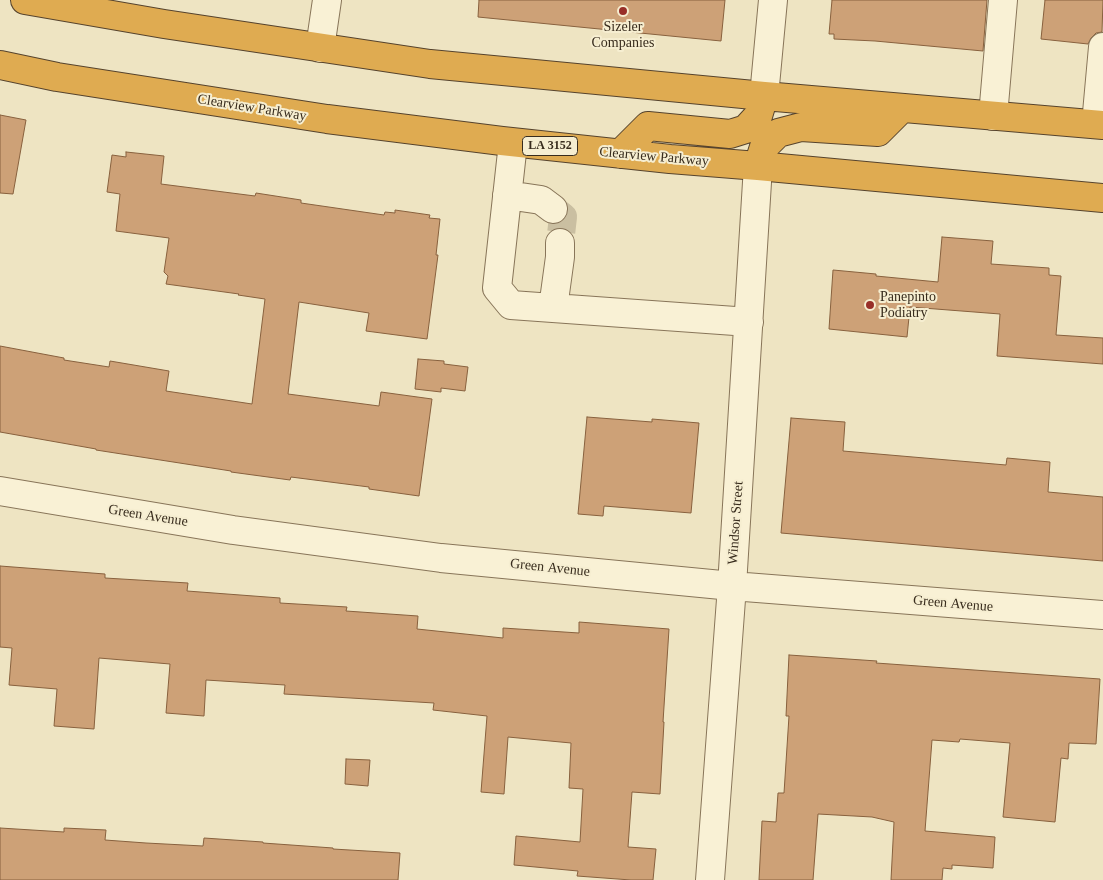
<!DOCTYPE html>
<style>
body{margin:0}
canvas{display:block;background:#eee4c2}
</style>
<canvas width="1103" height="880"></canvas>
<script>
const context = document.querySelector('canvas').getContext('2d');
context.lineJoin = 'round';
function fillPath(path, color) { context.fillStyle = color; context.fill(path, 'evenodd'); }
const poly = rows => new Path2D(rows.map(r => 'M' + r).join(''));
function strokePath(path, color, width, dash) { context.strokeStyle = color; context.lineWidth = width; context.lineCap = dash ? 'butt' : 'round'; context.setLineDash(dash || []); context.stroke(path); }
function label(font, color, halo, rows, align = 'center') {
  context.font = font + ' "Times New Roman",serif'; context.lineWidth = 4; context.setLineDash([]); context.textBaseline = 'middle'; context.strokeStyle = halo; context.fillStyle = color; for (const [text, x, y, turn = 0] of rows) {
    context.save(); context.translate(x, y); context.rotate((+turn || 0) * Math.PI / 180); context.textAlign = isNaN(turn) ? turn : align; if (halo) context.strokeText(text, 0, 0); context.fillText(text, 0, 0); context.restore();
  }
}
const building = poly([
 [479,0,725,0,721,41,478,17,479,0],
 [832,0,987,0,983,51,875,41,834,39,834,34,829,34,832,0],
 [1045,0,1103,0,1102,32,1096,33,1091,38,1088,44,1041,39,1045,0],
 [0,115,26,120,13,194,0,193,0,115],
 [126,152,164,156,161,184,255,196,256,193,301,200,301,203,384,215,385,212,395,213,395,210,430,215,429,218,440,219,436,255,438,255,427,339,366,331,369,313,299,302,288,394,379,406,381,392,432,399,419,496,369,489,369,487,291,477,290,480,231,472,231,471,96,450,96,449,0,432,0,346,64,358,64,360,109,367,110,361,169,371,166,391,252,404,265,299,238,295,239,294,166,284,168,276,164,272,169,238,116,231,120,194,107,192,112,155,126,157,126,152],
 [942,237,993,241,991,264,1049,268,1049,275,1061,276,1056,335,1103,338,1103,364,997,356,1000,314,910,307,907,337,829,329,833,270,876,274,876,276,938,282,942,237],
 [418,359,444,361,444,364,468,367,465,391,441,388,441,392,415,389,418,359],
 [587,417,652,422,652,419,699,423,691,513,604,506,603,516,578,514,587,417],
 [791,418,845,422,843,451,1006,465,1007,458,1050,462,1048,492,1103,497,1103,561,781,533,791,418],
 [0,566,105,574,105,578,188,583,187,591,280,598,280,603,347,607,346,611,418,616,417,629,503,638,503,628,579,633,579,622,669,629,663,722,664,722,660,794,632,792,628,847,656,849,653,880,631,880,577,876,578,871,514,865,516,836,580,842,583,789,569,788,571,743,508,737,504,794,481,792,487,716,433,710,434,703,284,694,285,685,206,680,204,716,166,713,170,664,99,658,94,729,54,726,57,689,9,685,12,648,0,647,0,566],
 [789,655,877,661,876,663,1100,679,1096,744,1069,743,1068,759,1061,758,1055,822,1003,817,1010,743,960,739,959,742,932,740,925,831,995,837,993,868,952,865,952,869,943,868,942,880,891,880,894,822,872,817,818,814,813,880,759,880,762,821,776,822,778,793,784,793,789,716,786,716,789,655],
 [346,759,370,760,368,786,345,784,346,759],
 [0,828,64,832,64,828,106,830,105,840,146,843,203,846,204,838,263,842,263,843,333,848,333,849,400,853,398,880,0,880,0,828]
]);
const minorTunnel = poly([
 [553,209,563,217,560,243]
]);
const minor = poly([
 [320,48,327,0],
 [764,96,773,0],
 [993,116,1003,0],
 [1096,124,1103,47],
 [513,143,497,288,511,305,749,322],
 [507,195,541,200,553,209],
 [553,308,560,257,560,243],
 [0,491,233,530,441,558,732,586,1103,615],
 [710,880,732,586,758,166]
]);
const highway = poly([
 [25,0,164,24,430,64,764,96,1103,125],
 [0,65,57,77,327,119,502,141,670,159,758,166,1103,198],
 [620,154,648,126,730,134,746,129,758,116,764,96],
 [758,166,764,147,778,133,801,127,878,132,902,108]
]);
const markers = [
 [623,11,5,"#982f28"],
 [870,305,5,"#982f28"]
];
const shields = [
 [550,146,55]
];
const shieldNames = [
 ["LA 3152",550,146]
];
const poiNames = [
 ["Sizeler",623,27],
 ["Companies",623,43],
 ["Panepinto",880,297,"left"],
 ["Podiatry",880,313,"left"]
];
const streetNames = [
 ["Clearview Parkway",252,108,9],
 ["Clearview Parkway",654,157,5],
 ["Green Avenue",148,516,9],
 ["Windsor Street",736,523,-86],
 ["Green Avenue",550,568,6],
 ["Green Avenue",953,604,5]
];
fillPath(building, '#cda177');
strokePath(building, '#88613e', 1);
strokePath(minorTunnel, '#cabfa1', 28, [28, 14]);
strokePath(minor, '#887559', 30);
strokePath(highway, '#56432d', 30);
strokePath(minor, '#f9f1d5', 28);
strokePath(highway, '#dfab51', 28);
for (const [x, y, r, color] of markers) { const dot = new Path2D(); dot.arc(x, y, r, 0, 2 * Math.PI); context.fillStyle = color; context.fill(dot); strokePath(dot, '#f6eed1', 2); }
for (const [x, y, w] of shields) { const box = new Path2D(); box.roundRect(x - w / 2, y - 9.5, w, 19, 4); context.fillStyle = '#f6eed1'; context.fill(box); strokePath(box, '#382c1d', 1); }
label('bold 12px', '#382c1d', null, shieldNames);
label('14px', '#382c1d', '#f6eed1', poiNames);
label('14px', '#382c1d', '#f6eed1', streetNames);
</script>
